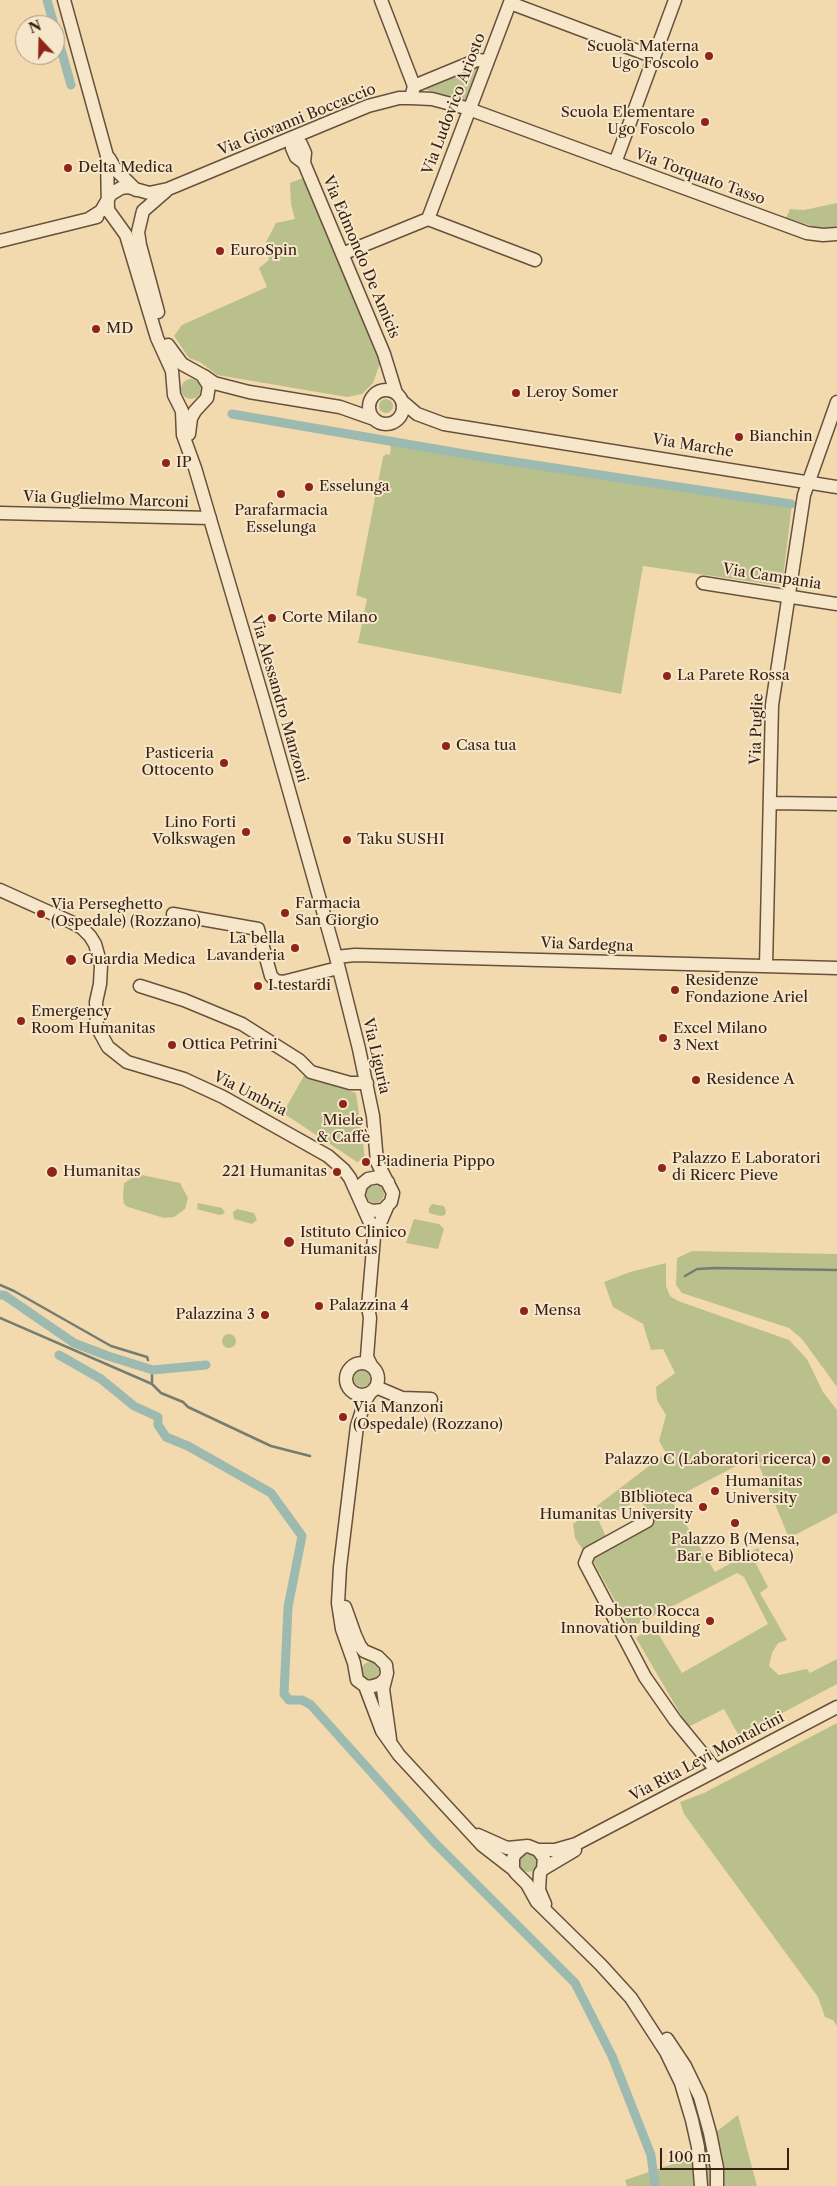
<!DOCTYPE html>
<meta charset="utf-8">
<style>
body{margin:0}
#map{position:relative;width:837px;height:2186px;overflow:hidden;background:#f3daae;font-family:"Libre Caslon Text",serif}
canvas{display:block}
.north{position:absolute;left:15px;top:15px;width:50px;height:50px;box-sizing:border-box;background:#f7e7ca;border:1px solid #ab9882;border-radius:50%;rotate:339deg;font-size:14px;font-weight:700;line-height:20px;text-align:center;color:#382216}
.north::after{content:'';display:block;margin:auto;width:18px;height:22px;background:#8f2418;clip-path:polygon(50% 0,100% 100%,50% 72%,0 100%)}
.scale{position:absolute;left:660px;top:2148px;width:129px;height:22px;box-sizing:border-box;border:2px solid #382216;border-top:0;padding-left:6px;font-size:15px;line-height:18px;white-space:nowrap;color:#382216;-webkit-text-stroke:4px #f7e7ca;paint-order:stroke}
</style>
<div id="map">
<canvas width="837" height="2186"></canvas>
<div class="north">N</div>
<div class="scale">100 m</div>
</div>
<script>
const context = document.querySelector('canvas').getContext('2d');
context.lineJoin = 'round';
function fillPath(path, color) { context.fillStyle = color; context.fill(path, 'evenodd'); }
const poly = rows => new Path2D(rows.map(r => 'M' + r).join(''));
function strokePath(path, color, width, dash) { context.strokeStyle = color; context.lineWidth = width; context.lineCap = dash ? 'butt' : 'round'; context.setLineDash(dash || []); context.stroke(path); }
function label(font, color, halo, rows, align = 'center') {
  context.font = font + ' "Libre Caslon Text",serif'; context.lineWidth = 4; context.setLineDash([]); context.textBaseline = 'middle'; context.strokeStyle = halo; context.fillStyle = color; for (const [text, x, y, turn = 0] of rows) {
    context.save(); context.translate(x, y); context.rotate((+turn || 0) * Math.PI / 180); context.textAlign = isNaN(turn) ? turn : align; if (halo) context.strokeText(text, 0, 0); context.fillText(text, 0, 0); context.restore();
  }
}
const green = poly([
 [476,65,482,67,468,104,421,88],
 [303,178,380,363,373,383,362,394,347,397,217,375,200,362,189,358,174,336,182,325,267,287,259,268,269,260,266,242,276,223,295,219,291,204,290,183],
 [837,203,837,226,834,227,822,229,786,218,790,209,804,210],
 '181 389a10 10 0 1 1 20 0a10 10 0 1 1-20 0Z',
 '379 406a7 7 0 1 1 14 0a7 7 0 1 1-14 0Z',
 [391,444,792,504,782,586,643,566,621,694,358,643,367,599,356,595,383,457,386,454,390,455],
 [305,1074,356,1093,365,1158,357,1162,283,1113],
 [142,1175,180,1183,188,1198,185,1209,174,1217,164,1218,128,1207,124,1204,123,1198,124,1183,136,1176],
 '366 1194a9 9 0 1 1 18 0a9 9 0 1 1-18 0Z',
 [198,1203,222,1208,225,1213,220,1215,200,1210,197,1209],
 [432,1204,444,1206,446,1211,445,1215,440,1216,429,1213,429,1208],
 [237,1209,254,1213,257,1220,252,1224,234,1219,233,1212],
 [414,1219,439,1224,444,1229,438,1249,406,1243],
 [692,1251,837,1254,837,1387,802,1339,789,1328,682,1293,676,1285,677,1258],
 [666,1263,666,1286,670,1296,678,1301,789,1340,807,1359,823,1392,837,1410,837,1513,789,1538,755,1456,671,1500,715,1572,758,1548,761,1554,753,1558,768,1587,760,1593,787,1640,778,1643,772,1653,769,1666,779,1675,807,1669,810,1673,837,1659,837,1684,739,1736,724,1709,688,1727,636,1638,653,1625,682,1673,768,1624,744,1577,737,1573,630,1628,592,1559,654,1522,640,1499,599,1521,607,1539,583,1550,575,1538,573,1524,666,1453,659,1441,666,1415,657,1400,656,1387,675,1373,663,1349,651,1350,643,1324,613,1307,604,1282,630,1272],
 '222 1341a7 7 0 1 1 14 0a7 7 0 1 1-14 0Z',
 '353 1378a9 9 0 1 1 18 0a9 9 0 1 1-18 0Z',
 '361 1671a9 9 0 1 1 18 0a9 9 0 1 1-18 0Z',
 [837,1723,837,2026,833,2020,825,2017,818,1997,684,1814,680,1802,704,1793],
 '519 1863a9 9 0 1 1 18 0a9 9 0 1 1-18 0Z',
 [687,2077,708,2138,738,2115,757,2186,627,2186,625,2180,679,2162,701,2145]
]);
const stream = poly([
 [685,1276,697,1269,715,1268,837,1270],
 [0,1285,14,1291,111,1346,147,1357,148,1360],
 [0,1318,152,1384,161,1393,183,1402,188,1407,256,1439,271,1446,310,1456],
 [152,1384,152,1375]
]);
const canal = poly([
 [47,0,54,25],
 [55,28,71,85],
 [232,414,482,457,791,504],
 [0,1295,4,1295,74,1343,108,1356,153,1370,206,1365],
 [59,1355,101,1379,134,1406,158,1417,158,1425,166,1437,188,1446,271,1493,302,1536,288,1607,284,1694,289,1700,302,1700,311,1705,434,1842,575,1983,612,2056,651,2155,655,2186]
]);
const minor = poly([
 [64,0,107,156,108,210,126,235,157,338,172,371,174,395,182,411,183,435,195,468,264,702,336,957,359,1049,373,1116,377,1162,393,1193,391,1202,383,1210,372,1211,363,1207],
 [381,0,414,86,411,98],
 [510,3,654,57],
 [414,86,477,60,488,61],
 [109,158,116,170,136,190],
 [304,163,296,157,292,148,293,138,301,144,305,153,304,163,384,354,396,393],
 [615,163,675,0],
 [90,218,101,211,111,194,121,188,128,187,149,193,168,189,368,106,399,98,411,98,432,99,466,108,807,233,823,235,837,234],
 [428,219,511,0],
 [0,241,97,217],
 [342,254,428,219,535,260],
 [158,312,140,245,138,232,143,211,166,191],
 [168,345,182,364,202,375,209,386,207,398,195,411,191,418,189,434],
 [204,376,214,383,249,392,340,407,374,419],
 '369 407a17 17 0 1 1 34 0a17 17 0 1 1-34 0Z',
 [403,402,417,414,444,424,837,487],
 [0,513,210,518],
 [703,583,837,604],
 [771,803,837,804],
 [0,890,71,922,82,928,90,936,95,944,101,965,100,984,96,1002,97,1027,108,1047,127,1062,184,1079,223,1097,328,1156,344,1170,350,1178,371,1225,374,1237],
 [173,914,258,929,271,976,276,981,283,982,338,968],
 [336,957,355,955,837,968],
 [766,966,772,705,804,495,837,402],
 [140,986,184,1000,242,1024,299,1060,311,1072,350,1083,367,1083],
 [358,1196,361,1185,368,1179,378,1177,388,1182],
 '346 1379a16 16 0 1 1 32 0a16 16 0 1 1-32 0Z',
 [371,1365,367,1357,370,1318,368,1307,374,1237,387,1207],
 [376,1387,402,1398,431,1399],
 [370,1393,365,1401,357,1426,340,1567,338,1603,342,1629,354,1663,357,1680,365,1686,370,1687,380,1684,384,1680],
 [647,1521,589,1553,585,1563,645,1677,675,1720,716,1770],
 [345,1607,355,1635,360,1646,364,1651,378,1657,386,1665,387,1673,383,1689,390,1739],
 [365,1686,382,1731,399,1755,482,1845,513,1869],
 [478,1835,507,1848,528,1846,538,1850,544,1858,543,1869,540,1873,539,1890,545,1904],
 [523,1847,515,1854,513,1858,513,1869,516,1873,527,1884,537,1902,601,1965,631,1998,666,2052,681,2083,692,2120,698,2147,701,2186],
 [538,1850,555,1850,576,1844,837,1707],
 [543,1869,575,1850],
 [667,2039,685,2066,700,2097,710,2133,717,2168,717,2186]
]);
const markers = [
 [709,56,5,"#8f2418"],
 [705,122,5,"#8f2418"],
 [68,168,5,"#8f2418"],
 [220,251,5,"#8f2418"],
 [96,329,5,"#8f2418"],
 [516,393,5,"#8f2418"],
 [739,437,5,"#8f2418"],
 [166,463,5,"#8f2418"],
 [309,487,5,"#8f2418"],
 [281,494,5,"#8f2418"],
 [272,618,5,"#8f2418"],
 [667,676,5,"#8f2418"],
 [446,746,5,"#8f2418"],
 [224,763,5,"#8f2418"],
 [246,832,5,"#8f2418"],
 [347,840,5,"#8f2418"],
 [285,913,5,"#8f2418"],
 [41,914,5,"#8f2418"],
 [295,948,5,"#8f2418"],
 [71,960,6,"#8f2418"],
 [258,986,5,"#8f2418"],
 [675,990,5,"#8f2418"],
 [21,1021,5,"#8f2418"],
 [663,1038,5,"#8f2418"],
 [172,1045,5,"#8f2418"],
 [696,1080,5,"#8f2418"],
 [343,1104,5,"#8f2418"],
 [366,1162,5,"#8f2418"],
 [662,1168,5,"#8f2418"],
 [52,1172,6,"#8f2418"],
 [337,1172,5,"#8f2418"],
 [289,1242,6,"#8f2418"],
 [319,1306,5,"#8f2418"],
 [524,1311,5,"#8f2418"],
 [265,1315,5,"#8f2418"],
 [343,1417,5,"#8f2418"],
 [826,1460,5,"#8f2418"],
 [715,1491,5,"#8f2418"],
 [703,1507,5,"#8f2418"],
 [735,1523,5,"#8f2418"],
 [710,1621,5,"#8f2418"]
];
const poiNames = [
 ["Scuola Materna",699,47,"right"],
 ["Ugo Foscolo",699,64,"right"],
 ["Scuola Elementare",695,113,"right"],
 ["Ugo Foscolo",695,130,"right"],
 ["Delta Medica",78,168],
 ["EuroSpin",230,251],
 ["MD",106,329],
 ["Leroy Somer",526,393],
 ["Bianchin",749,437],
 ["IP",176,463],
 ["Esselunga",319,487],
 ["Parafarmacia",281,511,"center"],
 ["Esselunga",281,528,"center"],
 ["Corte Milano",282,618],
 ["La Parete Rossa",677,676],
 ["Casa tua",456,746],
 ["Pasticeria",214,754,"right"],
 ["Ottocento",214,771,"right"],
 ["Lino Forti",236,823,"right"],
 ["Volkswagen",236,840,"right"],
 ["Taku SUSHI",357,840],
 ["Farmacia",295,904],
 ["San Giorgio",295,921],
 ["Via Perseghetto",51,905],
 ["(Ospedale) (Rozzano)",51,922],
 ["La bella",285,939,"right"],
 ["Lavanderia",285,956,"right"],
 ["Guardia Medica",82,960],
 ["Residenze",685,981],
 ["Fondazione Ariel",685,998],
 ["I testardi",268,986],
 ["Emergency",31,1012],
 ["Room Humanitas",31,1029],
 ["Excel Milano",673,1029],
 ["3 Next",673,1046],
 ["Ottica Petrini",182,1045],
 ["Residence A",706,1080],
 ["Miele",343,1121,"center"],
 ["& Caffè",343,1138,"center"],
 ["Palazzo E Laboratori",672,1159],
 ["di Ricerc Pieve",672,1176],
 ["Piadineria Pippo",376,1162],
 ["Humanitas",63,1172],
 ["221 Humanitas",327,1172,"right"],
 ["Istituto Clinico",300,1233],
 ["Humanitas",300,1250],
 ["Palazzina 4",329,1306],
 ["Mensa",534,1311],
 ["Palazzina 3",255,1315,"right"],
 ["Via Manzoni",353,1408],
 ["(Ospedale) (Rozzano)",353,1425],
 ["Palazzo C (Laboratori ricerca)",816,1460,"right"],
 ["Humanitas",725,1482],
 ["University",725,1499],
 ["BIblioteca",693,1498,"right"],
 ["Humanitas University",693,1515,"right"],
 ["Palazzo B (Mensa,",735,1540,"center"],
 ["Bar e Biblioteca)",735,1557,"center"],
 ["Roberto Rocca",700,1612,"right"],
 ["Innovation building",700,1629,"right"]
];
const streetNames = [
 ["Via Ludovico Ariosto",454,104,-69],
 ["Via Giovanni Boccaccio",297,120,-22],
 ["Via Torquato Tasso",700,177,20],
 ["Via Edmondo De Amicis",361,257,67],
 ["Via Marche",693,446,9],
 ["Via Guglielmo Marconi",106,500,2],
 ["Via Campania",772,577,9],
 ["Via Alessandro Manzoni",279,699,74],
 ["Via Puglie",757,729,-88],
 ["Via Sardegna",587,945,2],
 ["Via Liguria",376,1056,77],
 ["Via Umbria",250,1094,27],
 ["Via Rita Levi Montalcini",707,1757,-28]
];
fillPath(green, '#b9c08c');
strokePath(stream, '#757d73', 2.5);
strokePath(canal, '#9dbab1', 9);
strokePath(minor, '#67503c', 15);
strokePath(minor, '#f7e7ca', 12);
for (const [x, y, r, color] of markers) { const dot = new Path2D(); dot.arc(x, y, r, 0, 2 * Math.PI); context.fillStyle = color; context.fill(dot); strokePath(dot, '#f7e7ca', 2); }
label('15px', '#382216', '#f7e7ca', poiNames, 'left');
label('15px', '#382216', '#f7e7ca', streetNames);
</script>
